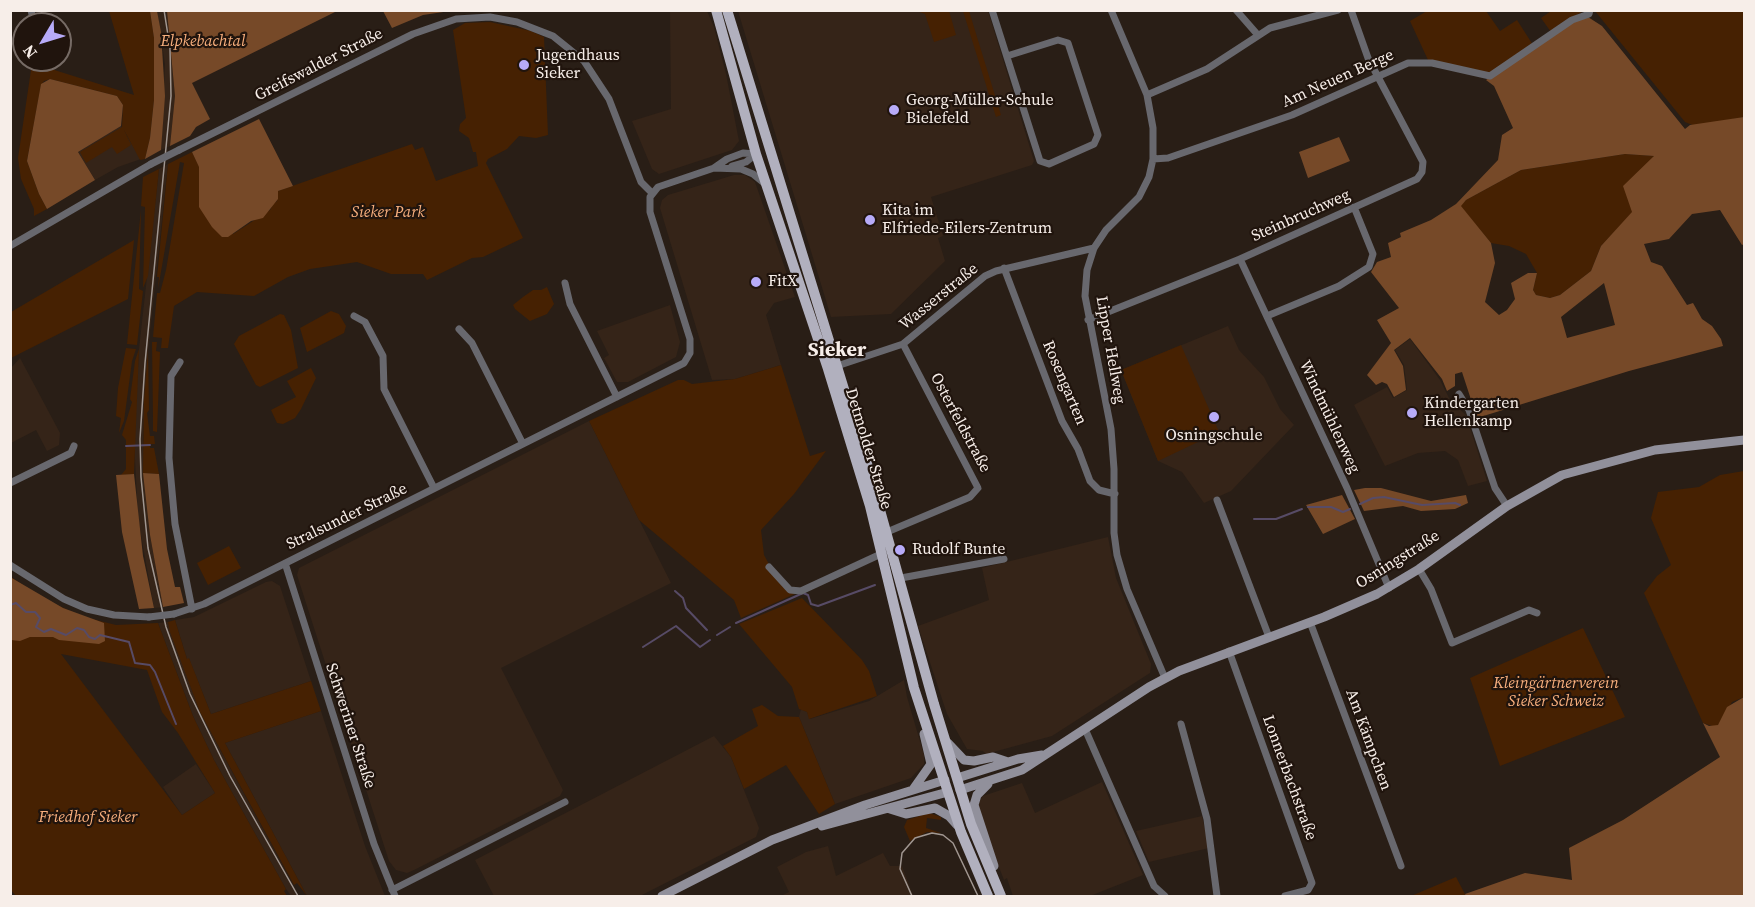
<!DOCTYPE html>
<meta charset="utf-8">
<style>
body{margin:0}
#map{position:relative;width:1755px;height:907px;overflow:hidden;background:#291e16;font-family:"Source Serif 4",serif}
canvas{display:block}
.frame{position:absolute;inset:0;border:12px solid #f7eee9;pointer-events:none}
.north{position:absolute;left:12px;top:12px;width:60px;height:60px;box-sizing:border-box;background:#20140d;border:2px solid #766b65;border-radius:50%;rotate:232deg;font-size:16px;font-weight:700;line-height:24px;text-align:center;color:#f7eee9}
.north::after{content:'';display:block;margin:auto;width:21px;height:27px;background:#b7abf8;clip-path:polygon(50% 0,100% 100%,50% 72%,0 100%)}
</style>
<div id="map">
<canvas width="1755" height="907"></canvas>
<div class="frame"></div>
<div class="north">N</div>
</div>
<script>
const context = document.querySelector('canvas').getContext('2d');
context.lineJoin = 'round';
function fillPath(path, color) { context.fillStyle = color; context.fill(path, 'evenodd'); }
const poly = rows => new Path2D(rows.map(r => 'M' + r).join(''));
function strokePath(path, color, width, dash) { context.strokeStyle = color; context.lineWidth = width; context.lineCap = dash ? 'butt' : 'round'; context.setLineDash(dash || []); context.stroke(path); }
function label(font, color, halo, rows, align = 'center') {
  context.font = font + ' "Source Serif 4",serif'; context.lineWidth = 4.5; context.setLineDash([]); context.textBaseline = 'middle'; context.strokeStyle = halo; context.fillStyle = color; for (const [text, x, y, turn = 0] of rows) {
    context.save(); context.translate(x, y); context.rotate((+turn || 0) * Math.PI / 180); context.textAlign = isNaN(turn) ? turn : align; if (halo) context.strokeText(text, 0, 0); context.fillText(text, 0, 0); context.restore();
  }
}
const built = poly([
 [864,10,988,11,1034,161,1032,165,931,197,943,236,938,238,945,261,891,314,831,317,738,11],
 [157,11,167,11,175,96,170,146,161,150,165,64],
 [670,11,707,11,714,27,726,74,739,141,732,150,659,174,652,169,632,121,671,109],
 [121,126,141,159,118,167,95,180,78,152],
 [168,164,148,350,143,438,150,535,163,607,154,608,138,518,134,439,139,349,159,169],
 [734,175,745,175,755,182,795,297,774,303,766,315,781,365,735,379,712,380,660,208,662,200,668,195],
 [670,305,680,342,676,357,628,382,617,382,604,358,609,355,597,331],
 [1228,326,1239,350,1264,377,1280,409,1294,425,1231,491,1204,503,1182,472,1158,461,1121,370],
 [1410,339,1440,380,1451,402,1466,415,1487,481,1468,486,1458,460,1445,451,1418,453,1385,466,1354,405,1387,387,1393,398,1407,390,1404,365,1395,350],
 [20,358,60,433,59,445,47,451,36,430,11,443,11,368],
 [589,421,671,583,501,668,563,790,560,796,414,870,407,873,396,870,389,861,297,575,299,568],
 [1108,537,1116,578,1151,664,1150,673,1052,736,986,754,983,751,967,749,947,714,918,626,989,600,982,568],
 [266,582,272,581,280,586,311,681,211,714,189,659,187,659,175,620,194,617],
 [168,622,200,712,299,896,291,896,286,889,214,760,193,716,158,623],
 [904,680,907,697,924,755,924,764,911,778,835,804,799,717,801,709,807,712,810,719,869,701],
 [321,711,365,846,385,896,307,896,225,743],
 [714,736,731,757,759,828,756,837,640,896,494,896,475,860],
 [196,764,215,793,182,815,163,787],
 [1102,782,1143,875,1090,896,1013,896,1007,878,1004,880,986,834,979,806,980,800,983,796,1022,783,1035,813],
 [1202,816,1209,848,1149,862,1136,831],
 [828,846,836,876,883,853,890,866,902,866,913,896,781,896,789,892,777,867,806,852]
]);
const green = poly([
 [109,11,150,11,154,38,154,100,150,138,145,159,140,160,124,130,131,145,117,154,112,147,86,163,80,152,122,127,123,105,117,96,50,79,44,81,41,85,27,161,39,194,47,209,34,216,34,209,21,179,18,158,31,70,41,72,48,68,134,95],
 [917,11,949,11,956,35,934,42,925,14],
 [963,11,969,11,1001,115,996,117],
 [1427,11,1486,11,1500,31,1517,20,1533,45,1490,73,1428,60,1410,21],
 [1551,11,1583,11,1551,32,1541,18],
 [1595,11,1744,11,1744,117,1695,126,1685,122],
 [490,22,531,31,544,37,548,135,536,138,519,136,507,149,488,159,486,163,523,238,483,257,472,258,427,280,423,274,391,274,357,262,310,269,288,277,254,296,197,292,174,306,168,348,161,348,162,338,153,337,157,293,160,293,166,270,184,163,180,162,158,289,159,277,157,277,168,164,192,152,233,234,270,210,273,204,277,201,278,191,412,144,415,150,423,147,436,181,478,166,476,152,473,152,469,138,459,131,460,124,466,118,453,30,465,23],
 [1625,154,1654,156,1647,165,1633,212,1601,246,1591,271,1560,295,1550,298,1536,295,1533,290,1537,273,1526,254,1509,246,1491,243,1460,206,1466,200,1521,170],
 [159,169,148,276,143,288,145,207,141,206,143,177],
 [141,210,139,289,143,291,137,345,127,344],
 [134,240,128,299,11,358,11,312],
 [547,287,554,304,547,314,530,321,515,309,513,305,523,297,533,290,541,290],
 [331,311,339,314,346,326,344,333,307,352,300,328],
 [280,314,284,315,291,330,298,368,260,387,256,385,234,344,239,336],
 [152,342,157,342,156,351,160,352,157,432,153,431,153,417],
 [1181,345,1219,432,1158,461,1121,370],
 [126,348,136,349,132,361,124,421,119,433,121,418,116,416,118,388],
 [139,349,134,474,121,475,126,469,126,440,122,435,132,402,130,399,135,361],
 [148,350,149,410,147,413,150,436,154,436,155,444,150,444,150,448,154,448,159,474,143,473,144,402],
 [781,365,810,456,826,451,794,494,761,530,764,555,770,566,797,593,741,618,734,600,639,520,589,421,678,380,684,380,692,384,735,379],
 [311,368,316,378,301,409,295,418,283,424,277,423,271,410,296,397,287,381],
 [1744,471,1744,697,1732,702,1721,723,1715,727,1703,723,1644,593,1657,576,1671,565,1651,518,1658,492,1699,487,1720,475],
 [229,546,241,568,208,585,197,563],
 [11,577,43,598,80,616,116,625,158,623,193,716,214,760,286,889,284,891,287,896,16,896,11,890],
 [61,654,147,670,162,712,178,733,215,793,182,815],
 [802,598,862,660,869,671,877,696,809,719,807,712,799,709,792,687,739,624],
 [175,620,187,659,189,658,211,714,311,681,321,711,225,743,307,896,297,883,294,885,200,712,170,632,168,622],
 [1583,628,1625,717,1500,766,1470,678],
 [762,705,778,716,799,717,835,804,819,814,786,765,744,789,731,757,723,746,758,726,752,709],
 [929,813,941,817,941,820,927,818,926,828,941,833,927,832,910,841,904,827,907,820],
 [1456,877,1466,896,1411,896]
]);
const forest = poly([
 [150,11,157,11,161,32,165,96,161,150,145,159,150,138,154,100,154,38],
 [167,11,167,10,337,11,192,83,210,119,196,127,190,136,170,146,175,96],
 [383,11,450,11,423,15,392,28],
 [1581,17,1588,17,1602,26,1685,129,1690,125,1744,117,1744,244,1742,245,1720,210,1692,214,1669,239,1644,244,1651,262,1662,266,1687,305,1693,303,1702,319,1712,326,1721,339,1723,346,1629,371,1477,418,1462,372,1455,374,1455,386,1447,391,1442,379,1410,338,1394,350,1403,366,1406,390,1394,397,1387,384,1382,382,1376,385,1367,375,1391,343,1377,320,1399,308,1371,272,1377,262,1391,257,1388,243,1401,237,1400,233,1431,220,1456,204,1498,160,1502,135,1513,128,1494,86,1486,80],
 [1625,154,1654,156,1623,186,1632,212,1601,246,1591,271,1560,295,1550,298,1536,295,1533,290,1537,273,1528,273,1511,283,1515,299,1507,310,1499,315,1485,302,1495,263,1491,243,1461,206,1466,200,1521,170],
 [1604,283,1615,325,1567,338,1561,317],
 [50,79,117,96,123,105,121,126,78,152,95,180,47,209,39,194,27,161,41,84],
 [259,119,293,186,278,191,278,199,263,218,251,221,228,237,222,237,212,227,199,207,199,167,192,152],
 [1339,137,1350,161,1308,178,1299,152],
 [143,473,159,474,167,549,175,587,180,587,184,603,163,607,150,535],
 [134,474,143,556,154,608,139,609,122,532,116,475],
 [1365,488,1381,488,1431,501,1466,495,1468,503,1455,509,1421,511,1403,506,1364,511,1354,490],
 [1342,495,1355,519,1323,534,1306,505],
 [10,577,63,608,104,623,105,641,99,644,59,640,53,637,30,637,20,641,11,640],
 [1744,697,1744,896,1466,896,1465,894,1525,873,1572,880,1569,848,1623,820,1720,757,1703,723,1709,726,1718,725,1727,707]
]);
const stream = poly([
 [126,446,150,445],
 [1360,504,1373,498,1384,497,1422,505,1455,503,1460,505],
 [1308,507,1331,507,1343,512,1350,509],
 [1254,519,1276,519,1302,509],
 [675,591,683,598,686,608,707,630],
 [10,605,16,603,26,612,35,612,40,618,36,627,44,632,51,629,66,635,77,628,84,630,89,637,95,639,100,635,129,642,135,663,150,665,155,672,176,724],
 [736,623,803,593,808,595,811,604,818,606,875,585],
 [717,635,730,627],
 [643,647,676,626,700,647,710,640]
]);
const street = poly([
 [31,10,34,24],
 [992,10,1040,161,1049,164,1094,144,1098,135,1068,43,1058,40,1007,56],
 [1111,10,1147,95,1153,128,1153,159,1149,177,1139,197,1106,230,1094,248,1087,270,1085,296,1111,429,1114,469,1114,533,1117,555,1127,589,1165,678],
 [1236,10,1257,34],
 [1147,95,1207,69,1270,28,1338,10],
 [179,150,413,34,456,19,490,17,517,22,553,36,584,61,609,99,641,182,652,193],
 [1153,159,1168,158,1292,115,1408,63,1432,63,1490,76,1572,20,1589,14,1590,10],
 [732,166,746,162,756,154],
 [714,168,741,169,753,174,764,183],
 [10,246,151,164],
 [1240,259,1347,488,1389,588],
 [1004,268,1062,421,1078,449,1090,481,1099,490,1115,494],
 [565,283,570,304,617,397],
 [354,316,365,322,383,356,384,389,434,488],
 [1267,316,1339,286,1369,267,1373,254,1354,207],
 [1088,320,1240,259,1417,179,1422,172,1423,162,1368,58,1351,10],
 [459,329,472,343,523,444],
 [180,362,171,376,169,458,175,524,192,609],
 [837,366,903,344,985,276,996,271,1094,248],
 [1459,394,1469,410,1495,488,1507,506],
 [10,483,71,453,74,446],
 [1217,500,1269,637],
 [887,532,970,497,978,488,903,344],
 [285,563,374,844,395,896],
 [10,565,64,599,87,609,114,615,149,617],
 [769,567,790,590,801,591,883,553],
 [1419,569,1431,589,1452,643,1529,610,1537,613],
 [901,578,1004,559],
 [174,614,204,604,684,363,690,353,690,339,650,212,650,197,658,187,714,168,727,159,743,153,756,154],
 [1310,622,1401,866],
 [1229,651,1312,883,1308,890,1285,896],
 [1181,724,1207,819,1217,896],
 [1085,729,1154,886,1165,896],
 [392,890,565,802]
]);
const secondary = poly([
 [948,743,964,760,974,761,993,757,1008,762],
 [957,778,1018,759,1042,755],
 [988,784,977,795,974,805,994,866],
 [914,788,931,764,924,734],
 [960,790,1022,770,1149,687,1179,671,1324,617,1377,594,1419,569,1507,506,1562,475,1655,450,1744,440],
 [890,809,906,814,935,808,949,816,957,825],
 [822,826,948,792],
 [662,896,772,840,865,805,945,780]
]);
const primary = poly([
 [716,10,756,154,828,369,870,506,914,688,961,832,988,896],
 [727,10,868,467,934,704,971,824,1001,896]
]);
const tram = poly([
 [164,10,170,48,171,96,145,363,140,439,141,477,148,548,166,627,190,694,230,776,298,896],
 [912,896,900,869,902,853,915,838,932,833,943,835,953,843,978,896]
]);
const streetBridge = poly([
 [151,164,179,150],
 [149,617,174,614]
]);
const markers = [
 [524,65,6,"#b7abf8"],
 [894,110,6,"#b7abf8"],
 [870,220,6,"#b7abf8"],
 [756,282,6,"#b7abf8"],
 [1412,413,6,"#b7abf8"],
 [1214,417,6,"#b7abf8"],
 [900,550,6,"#b7abf8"]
];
const parkNames = [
 ["Elpkebachtal",203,42],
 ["Sieker Park",388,213],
 ["Kleingärtnerverein",1556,684],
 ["Sieker Schweiz",1556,702],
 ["Friedhof Sieker",88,818]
];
const poiNames = [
 ["Jugendhaus",536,56],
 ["Sieker",536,74],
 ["Georg-Müller-Schule",906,101],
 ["Bielefeld",906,119],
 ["Kita im",882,211],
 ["Elfriede-Eilers-Zentrum",882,229],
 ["FitX",768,282],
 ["Kindergarten",1424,404],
 ["Hellenkamp",1424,422],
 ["Osningschule",1214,436,"center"],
 ["Rudolf Bunte",912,550]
];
const streetNames = [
 ["Greifswalder Straße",319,65,-27],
 ["Am Neuen Berge",1338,79,-24],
 ["Steinbruchweg",1301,216,-24],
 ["Wasserstraße",939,297,-39],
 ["Lipper Hellweg",1110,350,80],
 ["Rosengarten",1064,383,67],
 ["Windmühlenweg",1329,417,65],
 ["Osterfeldstraße",960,423,62],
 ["Detmolder Straße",868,449,73],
 ["Stralsunder Straße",347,517,-26],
 ["Osningstraße",1398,560,-32],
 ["Schweriner Straße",350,726,72],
 ["Am Kämpchen",1368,740,70],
 ["Lonnerbachstraße",1289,778,70]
];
const quarterNames = [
 ["Sieker",837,351]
];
fillPath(built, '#352418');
fillPath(green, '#462102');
fillPath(forest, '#764928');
strokePath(stream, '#574b66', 2);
strokePath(street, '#68686e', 7);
strokePath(secondary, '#91909b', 9);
strokePath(primary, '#b1b0be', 10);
strokePath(tram, '#a19791', 1.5);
strokePath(streetBridge, '#68686e', 7);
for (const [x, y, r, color] of markers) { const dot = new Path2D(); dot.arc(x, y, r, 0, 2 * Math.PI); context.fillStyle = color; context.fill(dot); strokePath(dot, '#20140d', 2); }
label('italic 16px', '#f8af7d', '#20140d', parkNames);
label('16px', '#f7eee9', '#20140d', poiNames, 'left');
label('16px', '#f7eee9', '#20140d', streetNames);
label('bold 20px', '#f7eee9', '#20140d', quarterNames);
</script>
